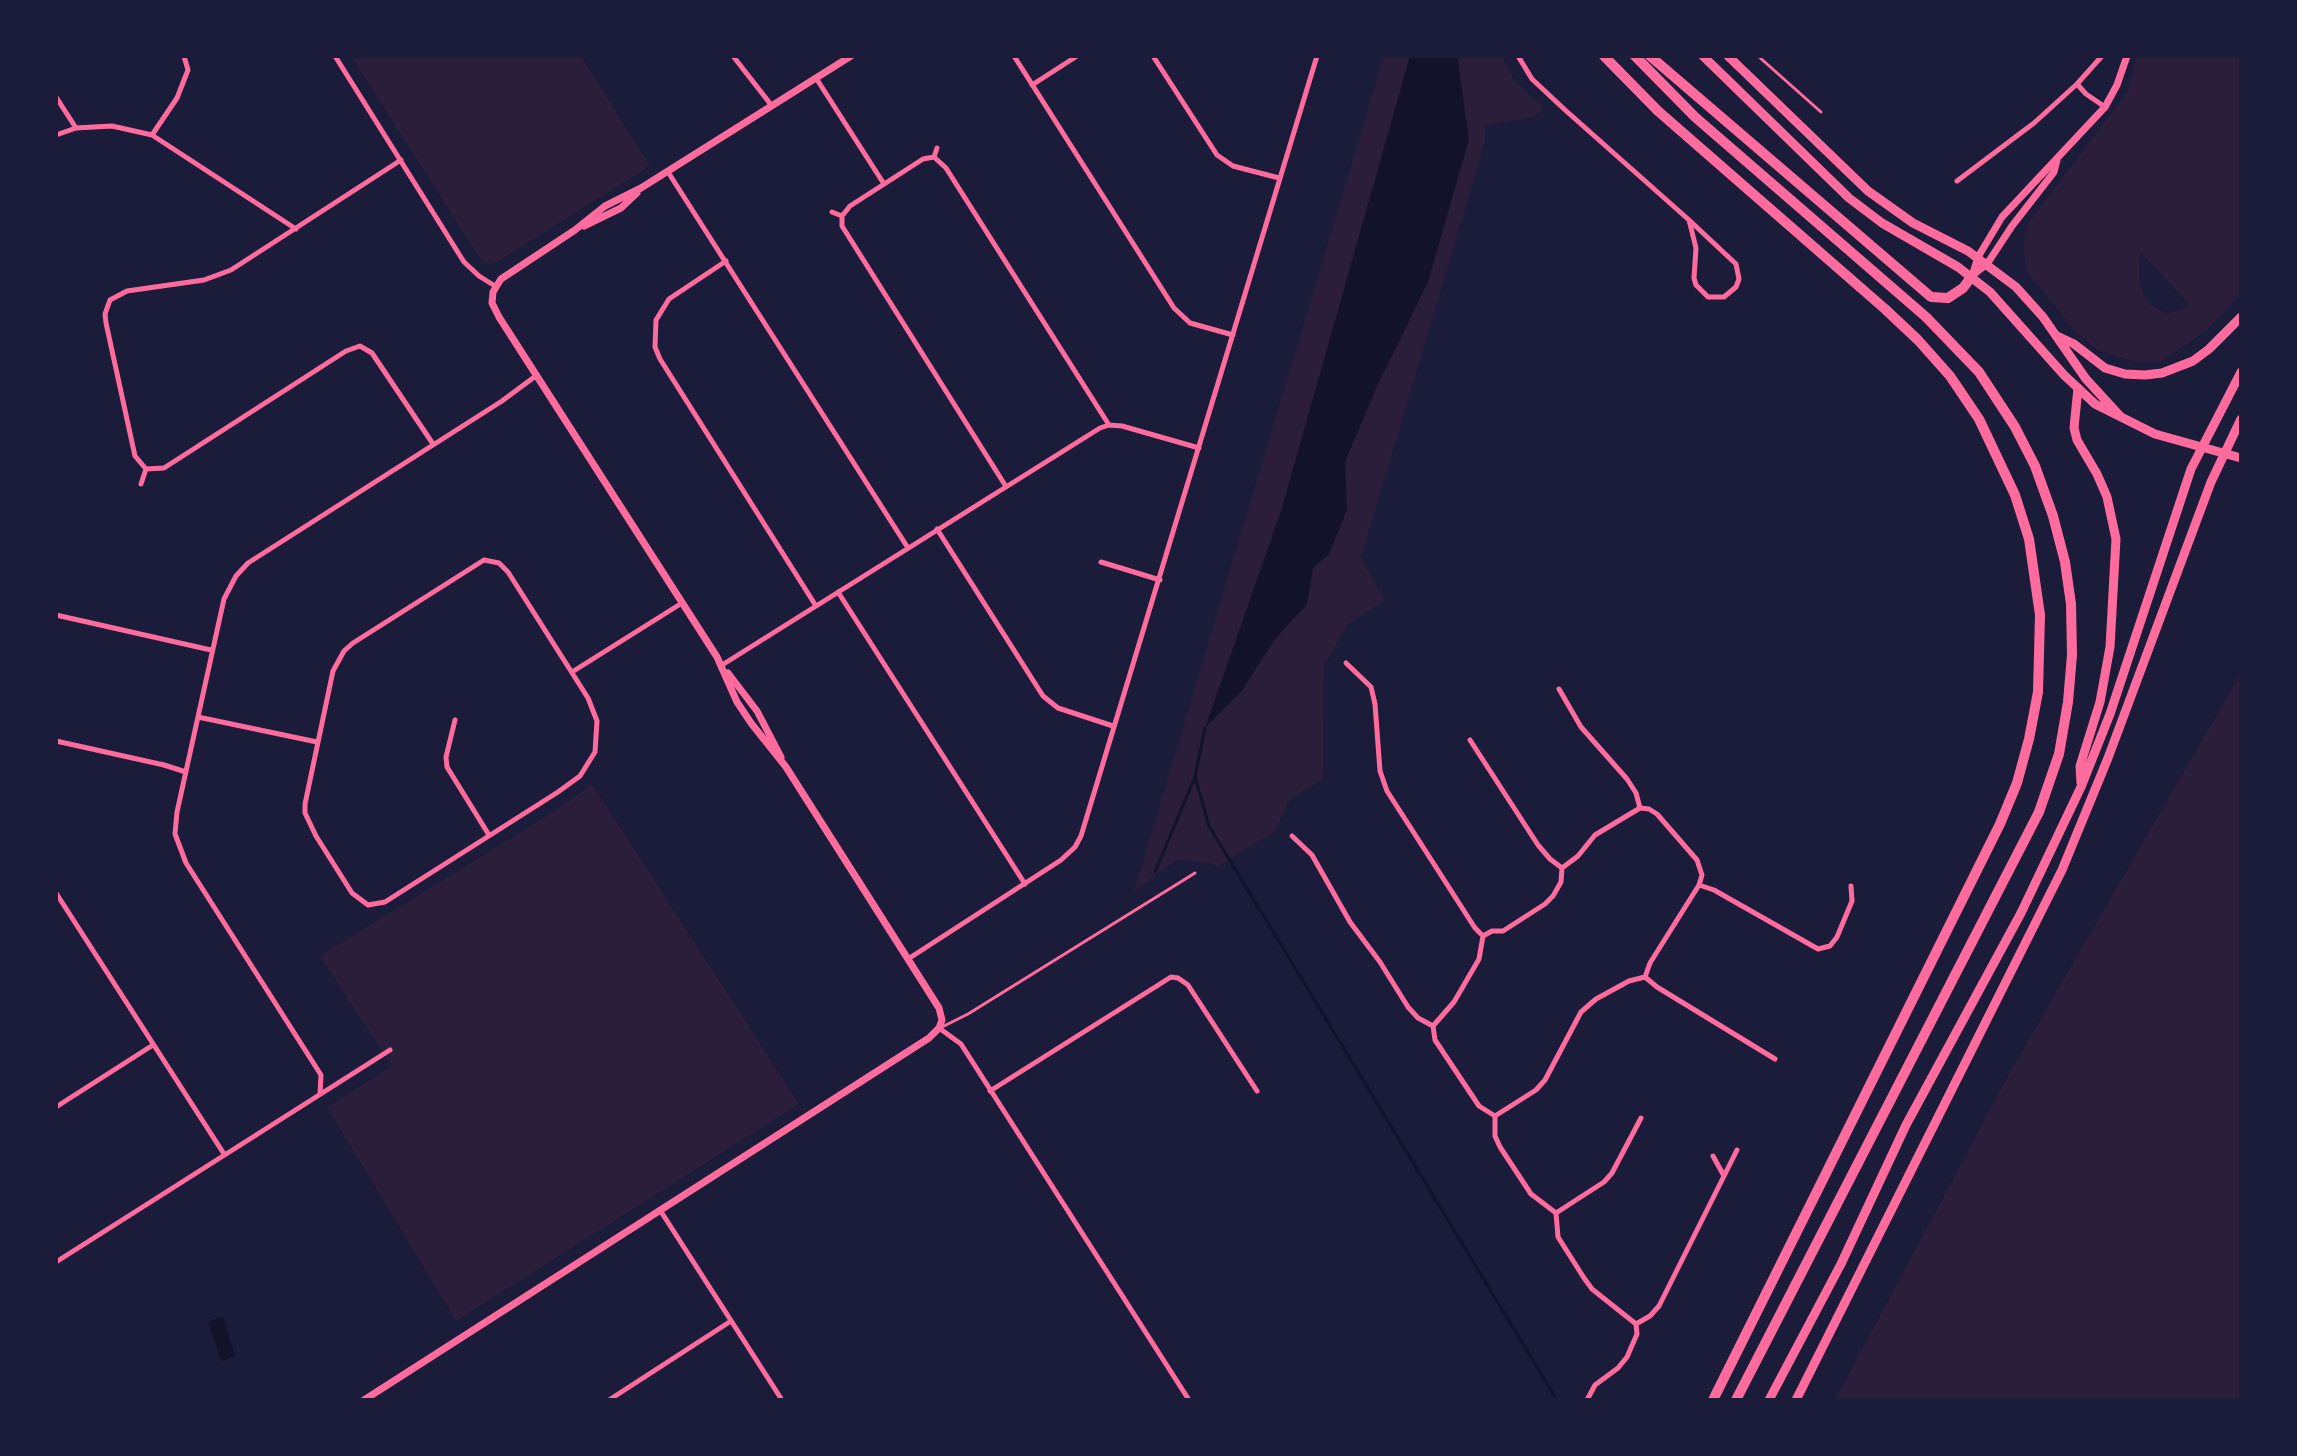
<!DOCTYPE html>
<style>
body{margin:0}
#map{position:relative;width:2297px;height:1456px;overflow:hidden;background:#1b1b3a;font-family:Barlow,sans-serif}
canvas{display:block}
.frame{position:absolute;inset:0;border:58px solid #1b1b3a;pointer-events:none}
</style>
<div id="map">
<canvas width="2297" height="1456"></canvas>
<div class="frame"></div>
</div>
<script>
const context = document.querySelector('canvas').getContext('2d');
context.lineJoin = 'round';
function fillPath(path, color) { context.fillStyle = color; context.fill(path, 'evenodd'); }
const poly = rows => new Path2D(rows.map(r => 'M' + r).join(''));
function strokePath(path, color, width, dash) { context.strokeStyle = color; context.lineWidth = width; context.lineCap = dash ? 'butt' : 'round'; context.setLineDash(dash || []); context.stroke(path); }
const green = poly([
 [351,56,581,56,650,166,497,262,488,264,481,260],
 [1384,56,1502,56,1514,80,1543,107,1535,117,1485,125,1485,142,1361,557,1384,601,1347,625,1324,666,1323,779,1290,799,1275,831,1242,852,1217,867,1214,864,1178,859,1134,891],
 [2137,56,2241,56,2241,293,2207,330,2161,362,2136,362,2097,350,2076,332,2026,271,2023,242,2029,222,2128,91],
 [2140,252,2188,303,2185,309,2166,314,2147,302,2139,281],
 [2241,673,2241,1400,1835,1400,2010,1072],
 [592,784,799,1104,456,1321,327,1107,392,1066,320,956,561,807]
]);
const water = poly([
 [1410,56,1457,56,1469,139,1428,282,1378,384,1345,462,1347,510,1329,554,1313,568,1307,604,1275,639,1241,692,1205,728,1281,511],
 [223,1317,235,1356,221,1361,208,1321]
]);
const stream = poly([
 [1195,777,1209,826,1557,1400],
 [1155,872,1195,777,1205,728]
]);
const service = poly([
 [1758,56,1821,112],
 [942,1027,968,1014,1195,873]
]);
const minor = poly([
 [335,56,464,262,479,276,495,286],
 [733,56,772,106],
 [1014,56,1174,308,1190,323,1233,335],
 [1153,56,1217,155,1233,166,1279,178],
 [1518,56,1532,79,1564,109,1689,220,1736,264,1739,279,1736,287,1724,297,1708,297,1696,285,1694,278,1696,248,1689,220],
 [816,78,884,184],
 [2077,84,2086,94,2105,107],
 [1032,85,1077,56],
 [56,97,76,128],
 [56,135,76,128,112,126,152,135,296,229],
 [152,135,177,98,188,70,184,56],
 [934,157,937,148],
 [668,172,908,548],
 [1957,181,2034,123,2077,84,2102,56],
 [832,212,842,216],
 [726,261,669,299,656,320,655,347,660,359,816,606],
 [146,469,135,456,106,323,105,314,110,300,127,291,204,280,231,270,401,160],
 [146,469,164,468,346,351,360,346,372,353,433,444],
 [141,484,146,469],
 [1005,485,842,226,842,216,850,206,923,159,934,157,946,168,1109,425],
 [937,529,1043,696,1058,708,1113,726],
 [484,560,499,563,508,572,588,698,597,721,595,752,580,776,558,792,385,902,368,905,352,893,316,836,305,813,305,804,333,671,344,651,353,643,484,560],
 [1101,562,1160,580],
 [838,592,1025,884],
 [56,615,211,650],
 [1346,663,1371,687,1375,704,1380,771,1387,791,1475,928,1483,936],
 [722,665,1100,428,1109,425,1122,426,1199,448],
 [572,672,682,603],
 [1559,689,1581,727,1627,779,1636,793,1640,808],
 [198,717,317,742],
 [455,720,446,757,447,767,489,835],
 [1470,740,1538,845,1550,859,1562,868],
 [56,741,164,765,186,772],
 [1292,836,1312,855,1350,922,1380,962,1408,1007,1418,1018,1433,1026],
 [1699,885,1714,890,1818,949,1830,946,1837,937,1852,901,1851,886],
 [56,893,224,1154],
 [908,959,1061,860,1075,847,1081,836,1317,56],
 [1645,977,1657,987,1775,1059],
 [939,1028,961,1044,1189,1400],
 [990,1091,1171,977,1178,978,1188,985,1257,1091],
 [320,1094,321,1075,186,863,175,834,177,812,224,599,236,576,248,563,502,401,537,375],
 [56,1107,153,1045],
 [1495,1116,1536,1090,1545,1080,1581,1012,1596,999,1629,981,1645,977,1650,963,1699,885,1702,875,1697,860,1657,814,1649,809,1640,808,1595,835,1578,856,1562,868,1561,882,1553,896,1545,904,1503,931,1492,931,1483,936,1479,959,1454,1002,1433,1026,1435,1040,1479,1106,1495,1116,1495,1136,1500,1147,1531,1194,1556,1213,1558,1237,1584,1278,1592,1289,1636,1324,1637,1334,1627,1357,1618,1368,1595,1385,1587,1400],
 [1713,1156,1724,1176],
 [660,1210,782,1400],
 [1556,1213,1604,1182,1612,1173,1641,1118],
 [56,1262,390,1050],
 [1636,1324,1650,1316,1659,1306,1737,1150],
 [609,1400,731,1321]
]);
const tertiary = poly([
 [584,226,621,208,637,193],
 [1973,275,1987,264,2012,226,2054,172,2057,160],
 [1972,276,1978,257,2002,217,2105,107,2117,85,2127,56],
 [728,673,757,711,781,757],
 [364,1400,929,1038,939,1028,942,1020,939,1008,786,767,751,723,737,702,717,657,499,317,492,303,493,292,501,279,575,230,605,206,641,188,851,56]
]);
const primary = poly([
 [1703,56,1849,198,1882,223,1958,267,1990,292,2064,375,2095,404,2155,434,2241,458],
 [1728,56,1868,191,1913,223,1968,251,2016,287,2043,317,2086,379,2121,417]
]);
const trunk = poly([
 [2057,336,2074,344,2105,368,2125,374,2145,375,2162,373,2193,361,2209,349,2241,317],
 [2078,388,2074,428,2077,440,2097,474,2107,497,2116,539,2110,647,2100,702,2080,766,2081,783],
 [1769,1400,1841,1264,1906,1125,2021,913,2081,787,2110,714,2191,469,2241,372],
 [1796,1400,2062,870,2108,758,2211,482,2241,419]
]);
const motorway = poly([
 [1604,56,1658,111,1885,309,1918,340,1950,376,1979,419,2015,495,2029,539,2040,615,2038,692,2029,739,2017,783,2000,824,1713,1400],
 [1635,56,1695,117,1926,317,1979,372,2015,427,2035,466,2053,516,2065,562,2071,604,2072,655,2068,702,2059,754,2039,812,1736,1400],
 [1650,56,1931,297,1948,298,1963,288,1972,276]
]);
fillPath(green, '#2a1e3b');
fillPath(water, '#12122b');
strokePath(stream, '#12122b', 3);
strokePath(service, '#ff6b9d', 3);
strokePath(minor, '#ff6b9d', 5);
strokePath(tertiary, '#ff6b9d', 7);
strokePath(primary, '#ff6b9d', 9);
strokePath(trunk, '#ff6b9d', 9);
strokePath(motorway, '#ff6b9d', 10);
</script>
